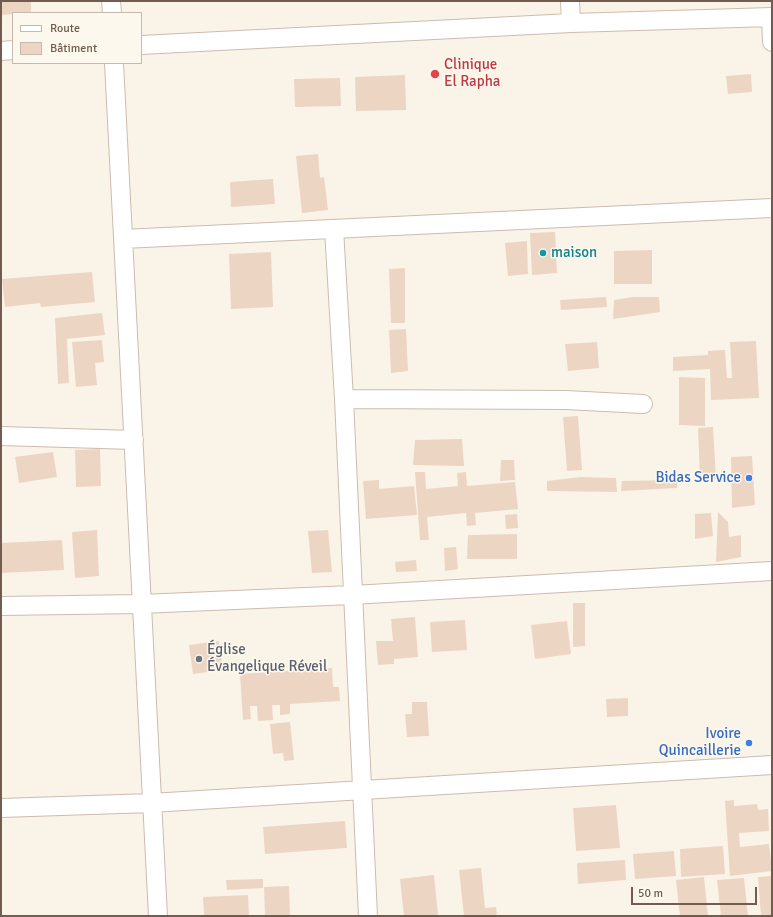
<!DOCTYPE html>
<meta charset="utf-8">
<style>
body{margin:0}
#map{position:relative;width:773px;height:917px;overflow:hidden;background:#faf4e8;font-family:Signika,sans-serif}
canvas{display:block}
.frame{position:absolute;inset:0;border:2px solid #715c4f;pointer-events:none}
.legend{position:absolute;left:12px;top:12px;width:130px;height:52px;box-sizing:border-box;background:#fdf8ee;border:1px solid #c5baae;margin:0;padding:5px 7px;list-style:none;font-size:12px;color:#715c4f}
.legend li{display:flex;align-items:center;gap:8px;height:20px}
.legend b{width:20px;border:1px solid #c5baae}
.scale{position:absolute;left:631px;top:887px;width:126px;height:18px;box-sizing:border-box;border:2px solid #715c4f;border-top:0;padding-left:5px;font-size:12px;line-height:14px;white-space:nowrap;color:#715c4f;-webkit-text-stroke:3px #fdf8ee;paint-order:stroke}
</style>
<div id="map">
<canvas width="773" height="917"></canvas>
<div class="frame"></div>
<ul class="legend">
<li><b style="height:5px;background:#fff"></b>Route</li>
<li><b style="height:11px;background:#edd5c3"></b>Bâtiment</li>
</ul>
<div class="scale">50 m</div>
</div>
<script>
const context = document.querySelector('canvas').getContext('2d');
context.lineJoin = 'round';
function fillPath(path, color) { context.fillStyle = color; context.fill(path, 'evenodd'); }
const poly = rows => new Path2D(rows.map(r => 'M' + r).join(''));
function strokePath(path, color, width, dash) { context.strokeStyle = color; context.lineWidth = width; context.lineCap = dash ? 'butt' : 'round'; context.setLineDash(dash || []); context.stroke(path); }
function label(font, color, halo, rows, align = 'center') {
  context.font = font + ' Signika,sans-serif'; context.lineWidth = 3; context.setLineDash([]); context.textBaseline = 'middle'; context.strokeStyle = halo; context.fillStyle = color; for (const [text, x, y, turn = 0] of rows) {
    context.save(); context.translate(x, y); context.rotate((+turn || 0) * Math.PI / 180); context.textAlign = isNaN(turn) ? turn : align; if (halo) context.strokeText(text, 0, 0); context.fillText(text, 0, 0); context.restore();
  }
}
const building = poly([
 [1,1,31,1,31,13,1,15],
 [751,74,752,92,728,94,726,76],
 [405,75,406,110,356,111,355,77],
 [340,78,341,106,295,107,294,79],
 [318,154,320,178,324,177,328,210,302,213,296,156],
 [273,179,275,204,231,207,230,182],
 [555,232,557,273,532,275,530,233],
 [527,241,528,274,508,276,505,243],
 [652,250,652,284,614,284,614,251],
 [271,252,273,307,231,309,229,254],
 [405,268,405,323,391,323,389,269],
 [92,272,95,302,41,307,40,303,5,307,2,279],
 [606,297,607,307,561,310,560,300],
 [633,297,659,297,660,312,613,319,614,300],
 [102,313,105,335,67,339,69,383,58,384,55,318],
 [406,329,408,371,391,373,389,330],
 [102,340,104,362,95,363,97,385,76,387,72,342],
 [756,341,759,398,711,400,710,369,673,371,673,357,708,355,708,351,725,350,727,378,732,378,730,342],
 [597,342,599,368,568,371,565,344],
 [679,377,705,378,705,426,679,425],
 [578,416,582,470,567,471,563,417],
 [713,427,716,479,700,480,698,428],
 [462,439,464,466,413,465,415,440],
 [100,449,101,486,76,487,75,450],
 [53,452,57,477,19,483,15,457],
 [752,456,755,505,732,508,731,457],
 [501,460,514,460,515,480,500,481],
 [415,472,425,472,426,489,458,486,457,473,466,472,467,486,515,482,518,509,475,513,476,525,467,526,466,513,427,517,429,540,420,540],
 [581,477,616,478,617,492,547,491,547,481],
 [379,480,379,489,414,486,417,515,366,519,363,481],
 [677,480,677,488,621,491,622,481],
 [718,512,728,522,729,537,741,535,741,557,716,562],
 [711,513,713,536,695,539,695,514],
 [517,514,518,528,506,529,505,515],
 [97,530,99,576,75,578,72,532],
 [328,530,332,572,312,573,308,531],
 [517,534,517,559,467,559,468,535],
 [62,540,64,570,1,573,1,543],
 [456,547,458,569,445,571,444,548],
 [416,560,417,571,396,572,395,562],
 [573,603,585,603,585,646,573,647],
 [415,617,418,657,394,659,394,664,378,665,376,641,393,641,391,619],
 [465,620,467,650,432,652,430,622],
 [567,621,571,654,535,659,531,625],
 [219,641,223,670,193,674,189,645],
 [332,668,333,687,339,687,340,701,290,704,290,714,280,715,280,705,272,705,273,720,258,721,257,706,250,706,251,719,243,720,240,674],
 [628,698,628,716,607,717,606,699],
 [412,702,427,702,429,736,407,737,405,714,412,714],
 [290,722,294,760,284,761,283,753,273,754,270,724],
 [734,800,734,806,757,804,758,810,768,809,769,831,739,833,740,847,769,844,772,871,730,876,725,801],
 [616,805,620,848,576,851,573,808],
 [345,821,347,848,265,854,263,827],
 [723,846,725,874,681,877,680,849],
 [674,851,676,876,635,879,633,854],
 [625,860,626,880,578,884,577,863],
 [481,868,485,908,496,907,497,916,464,916,459,870],
 [434,875,438,915,404,916,400,879],
 [772,876,772,916,761,916,758,877],
 [704,877,708,916,680,916,676,880],
 [744,878,748,916,721,916,717,880],
 [263,879,263,888,227,890,226,880],
 [289,886,290,916,265,916,264,887],
 [248,895,249,916,204,916,203,897]
]);
const minor = poly([
 [111,1,112,13],
 [570,1,571,23],
 [771,17,772,42],
 [141,45,571,23,772,17],
 [1,51,13,50],
 [114,63,158,916],
 [334,229,344,399,368,916],
 [123,239,772,208],
 [344,399,566,400,643,404],
 [1,436,134,440],
 [1,606,141,604,352,595,772,571],
 [1,808,151,803,772,765]
]);
const markers = [
 [435,74,5,"#e0444e"],
 [543,253,4,"#0f9aa8"],
 [749,478,4,"#3f7fe0"],
 [199,659,4,"#6b7280"],
 [749,743,4,"#3f7fe0"]
];
const healthNames = [
 ["Clinique",444,65],
 ["El Rapha",444,82]
];
const cultureNames = [
 ["maison",551,253]
];
const shopNames = [
 ["Bidas Service",741,478],
 ["Ivoire",741,734],
 ["Quincaillerie",741,751]
];
const worshipNames = [
 ["Église",207,650],
 ["Évangelique Réveil",207,667]
];
fillPath(building, '#edd5c3');
strokePath(minor, '#cbbcaf', 20);
strokePath(minor, '#fff', 18);
for (const [x, y, r, color] of markers) { const dot = new Path2D(); dot.arc(x, y, r, 0, 2 * Math.PI); context.fillStyle = color; context.fill(dot); strokePath(dot, '#fdf8ee', 1.5); }
label('15px', '#be3a42', '#fdf8ee', healthNames, 'left');
label('15px', '#0d838f', '#fdf8ee', cultureNames, 'left');
label('15px', '#366cbe', '#fdf8ee', shopNames, 'right');
label('15px', '#5b616d', '#fdf8ee', worshipNames, 'left');
</script>
